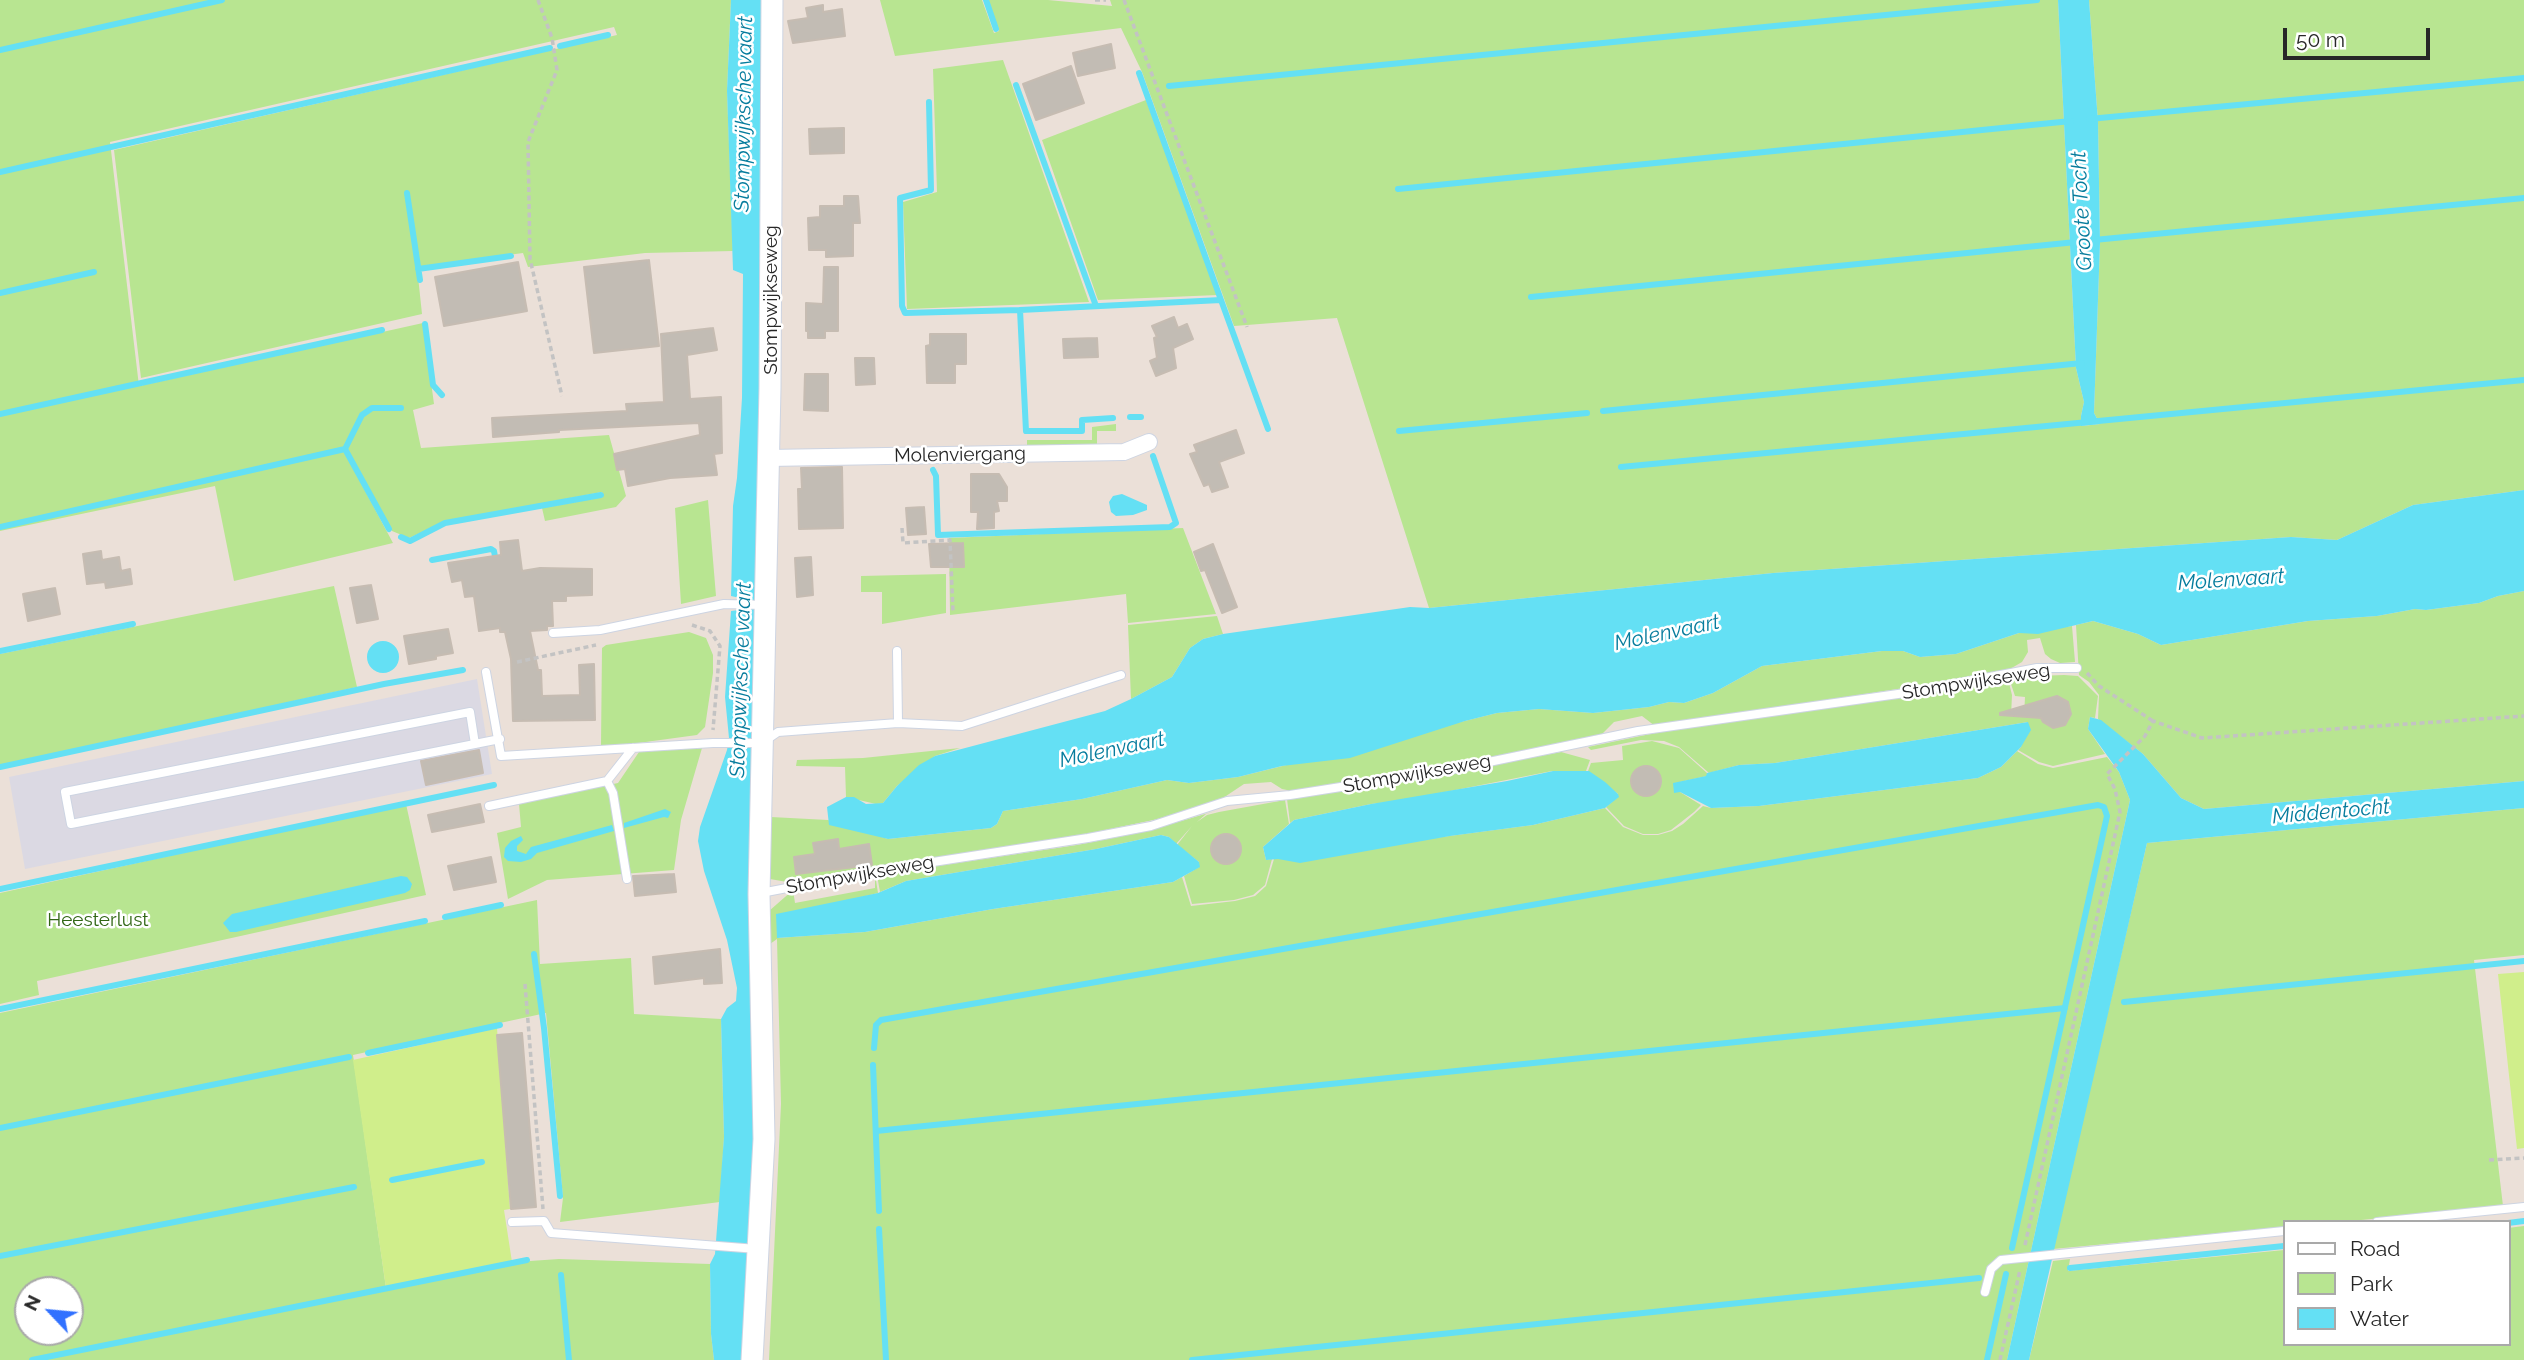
<!DOCTYPE html>
<style>
body{margin:0}
#map{position:relative;width:2524px;height:1360px;overflow:hidden;background:#ebe0d8;font-family:Raleway,sans-serif}
canvas{display:block}
.legend{position:absolute;left:2283px;top:1220px;width:228px;height:126px;box-sizing:border-box;background:#fff;border:2px solid #a9a9a9;margin:0;padding:9px 12px;list-style:none;font-size:21px;color:#272727}
.legend li{display:flex;align-items:center;gap:14px;height:35px}
.legend b{width:35px;border:2px solid #a9a9a9}
.north{position:absolute;left:14px;top:1276px;width:70px;height:70px;box-sizing:border-box;background:#fff;border:2px solid #a9a9a9;border-radius:50%;rotate:296deg;font-size:19px;font-weight:700;line-height:28px;text-align:center;color:#272727}
.north::after{content:'';display:block;margin:auto;width:24px;height:32px;background:#3171ff;clip-path:polygon(50% 0,100% 100%,50% 72%,0 100%)}
.scale{position:absolute;left:2283px;top:28px;width:147px;height:32px;box-sizing:border-box;border:4px solid #272727;border-top:0;padding-left:9px;font-size:21px;line-height:24px;white-space:nowrap;color:#272727;-webkit-text-stroke:5px #fff;paint-order:stroke}
</style>
<div id="map">
<canvas width="2524" height="1360"></canvas>
<ul class="legend">
<li><b style="height:9px;background:#fff"></b>Road</li>
<li><b style="height:19px;background:#b8e591"></b>Park</li>
<li><b style="height:19px;background:#64e0f4"></b>Water</li>
</ul>
<div class="north">N</div>
<div class="scale">50 m</div>
</div>
<script>
const context = document.querySelector('canvas').getContext('2d');
context.lineJoin = 'round';
function fillPath(path, color) { context.fillStyle = color; context.fill(path, 'evenodd'); }
const poly = rows => new Path2D(rows.map(r => 'M' + r).join(''));
function strokePath(path, color, width, dash) { context.strokeStyle = color; context.lineWidth = width; context.lineCap = dash ? 'butt' : 'round'; context.setLineDash(dash || []); context.stroke(path); }
function label(font, color, halo, rows, align = 'center') {
  context.font = font + ' Raleway,sans-serif'; context.lineWidth = 5; context.setLineDash([]); context.textBaseline = 'middle'; context.strokeStyle = halo; context.fillStyle = color; for (const [text, x, y, turn = 0] of rows) {
    context.save(); context.translate(x, y); context.rotate((+turn || 0) * Math.PI / 180); context.textAlign = isNaN(turn) ? turn : align; if (halo) context.strokeText(text, 0, 0); context.fillText(text, 0, 0); context.restore();
  }
}
const industrial = poly([
 [477,679,492,774,25,869,9,777]
]);
const green = poly([
 [0,0,731,0,727,91,733,251,645,253,528,267,523,253,417,267,422,314,141,378,114,150,617,35,614,27,110,142,139,386,423,323,434,404,413,410,421,448,609,435,626,496,616,507,545,521,542,508,603,497,602,492,445,522,409,538,392,531,348,451,346,455,393,543,234,581,215,486,0,531],
 [880,0,982,0,994,33,999,31,988,0,1048,0,1112,6,1110,0,2058,0,2076,368,2084,402,2081,416,2082,426,2100,424,2094,413,2100,243,2098,122,2089,0,2524,0,2524,490,2413,505,2337,540,2291,537,1773,573,1429,608,1337,318,1234,326,1142,72,1121,28,895,56],
 [1003,60,1089,302,907,309,903,202,937,192,933,69],
 [1146,100,1218,295,1098,300,1042,140],
 [1116,424,1116,431,1097,431,1097,446,1027,448,1027,440,1092,440,1092,427],
 [708,500,716,596,681,604,675,508],
 [1183,528,1216,614,1128,623,1126,594,950,615,949,538],
 [946,574,946,613,882,624,882,592,861,592,861,576],
 [334,586,357,687,0,766,0,654],
 [2524,591,2524,781,2204,809,2181,798,2143,754,2098,719,2099,695,2089,682,2079,675,2076,625,2093,621,2138,634,2161,645,2308,621,2377,616,2415,609,2426,610,2479,603,2498,596],
 [1217,616,1223,634,1203,639,1190,648,1172,677,1131,699,1128,625],
 [2072,626,2075,662,2060,663,2051,659,2045,654,2040,638,2027,640,2028,652,2022,662,2003,673,1655,726,1642,716,1614,722,1600,736,1448,767,1292,791,1282,789,1271,782,1244,784,1223,798,1158,819,1086,834,787,882,770,879,771,817,828,820,888,839,991,828,997,824,1003,811,1082,799,1167,780,1189,783,1238,777,1497,713,1539,709,1593,713,1649,707,1669,702,1684,703,1713,693,1762,666,1882,651,1903,651,1920,657,1956,654,2019,633],
 [689,632,706,638,713,655,713,673,705,727,697,735,616,746,601,745,602,648,606,645],
 [2064,675,2078,676,2098,696,2095,718,2090,717,2088,729,2105,754,2053,766,2039,762,2018,750,2021,747,2028,722,1775,763,1739,765,1709,773,1679,747,1664,741,1641,740,1591,750,1588,747,1660,732,1953,690,2008,679,2012,695,2011,716,2024,717,2025,697,2015,696,2010,681,2037,676],
 [1652,741,1679,748,1707,773,1707,776,1680,782,1680,792,1701,805,1694,812,1671,830,1658,834,1643,834,1624,826,1606,807,1618,797,1618,794,1588,771,1591,763,1623,760,1622,746],
 [702,748,681,820,674,870,547,880,508,899,497,833,521,827,519,804,618,783,639,752],
 [960,748,935,756,897,786,883,803,876,804,846,797,845,767,796,766,797,760,863,758],
 [2017,751,2038,764,2053,768,2107,757,2119,772,2130,800,2007,1360,769,1360,781,1104,777,939,770,944,769,911,793,890,795,903,875,888,875,874,878,893,850,900,777,938,865,932,993,909,1173,882,1182,877,1191,906,1235,901,1255,896,1266,886,1274,859,1533,825,1605,808,1623,827,1643,835,1658,835,1672,831,1683,824,1703,806,1711,808,1759,806,1978,778,2001,767],
 [1561,752,1590,760,1586,771,1552,771,1405,800,1371,804,1294,820,1290,823,1287,799,1453,772],
 [1285,800,1289,824,1263,847,1266,860,1272,859,1265,885,1253,895,1234,900,1192,904,1184,876,1199,867,1199,862,1177,845,1192,826,1176,844,1169,837,1161,835,1096,849,906,881,880,892,877,875,1077,845,1143,832,1219,810,1206,814,1197,822,1207,815,1219,812],
 [406,804,426,895,37,981,39,995,0,1004,0,893],
 [2524,808,2524,955,2474,960,2503,1206,2341,1222,2284,1222,2284,1227,2053,1249,2147,843],
 [537,900,540,964,631,958,634,1014,721,1019,724,1137,720,1202,560,1222,563,1198,546,1013,353,1055,386,1288,164,1332,530,1261,559,1259,710,1264,711,1334,714,1360,0,1360,0,1013],
 [28,1290,70,1290,70,1332,28,1332],
 [2524,1226,2524,1360,2029,1360,2053,1261,2070,1259,2068,1271,2284,1250,2284,1344,2508,1344,2508,1228]
]);
const pitch = poly([
 [2524,972,2524,1148,2517,1149,2498,974],
 [497,1028,510,1209,504,1210,512,1262,386,1288,353,1060]
]);
const water = poly([
 [731,0,762,0,755,1130,744,1360,714,1360,711,1334,710,1264,715,1254,724,1137,721,1019,727,1008,736,1001,737,988,727,940,704,871,698,841,700,827,727,750,729,738,725,697,731,611,739,610,740,598,731,596,733,506,737,478,742,398,743,274,733,270,727,91],
 [2058,0,2089,0,2098,122,2100,243,2094,413,2100,424,2081,426,2081,416,2084,402,2076,368],
 [2524,490,2524,591,2498,596,2479,603,2426,610,2415,609,2377,616,2308,621,2161,645,2138,634,2093,621,2038,634,2019,633,1956,654,1920,657,1903,651,1882,651,1762,666,1713,693,1684,703,1669,702,1649,707,1593,713,1539,709,1497,713,1465,721,1350,758,1282,766,1238,777,1189,783,1167,780,1082,799,1003,811,997,824,991,828,888,839,829,825,827,807,846,797,854,797,866,804,883,803,897,786,919,765,935,756,1105,711,1131,699,1172,677,1190,648,1203,639,1223,634,1410,607,1429,608,1773,573,2291,537,2337,540,2413,505],
 [1122,494,1147,505,1147,510,1133,515,1116,516,1111,512,1109,502,1113,496],
 '367 657a16 16 0 1 1 32 0a16 16 0 1 1-32 0Z',
 [2090,717,2101,720,2143,754,2181,798,2204,809,2524,781,2524,808,2147,843,2029,1360,2007,1360,2130,800,2119,772,2088,729],
 [2028,722,2031,730,2021,747,2001,767,1978,778,1759,806,1711,808,1680,792,1674,793,1673,783,1706,776,1707,773,1739,765,1775,763],
 [1553,771,1589,771,1605,782,1618,794,1619,797,1605,808,1533,825,1450,836,1300,863,1278,859,1266,860,1263,847,1294,820,1371,804,1507,781],
 [665,809,671,812,668,818,664,817,624,828,624,823],
 [612,825,614,831,537,853,531,859,521,862,508,861,504,857,505,848,511,841,521,836,523,840,517,846,517,851,526,854,531,847],
 [1161,835,1169,837,1199,862,1200,867,1173,882,993,909,865,932,777,938,776,914,878,893,906,881,1096,849],
 [401,876,407,877,412,884,410,890,405,893,236,932,230,932,223,923,232,914]
]);
const stream = poly([
 [986,0,996,29],
 [560,46,608,35],
 [0,50,222,0],
 [1139,73,1221,300],
 [1016,85,1096,306],
 [1169,86,2037,0],
 [929,102,931,190,900,198,902,306,905,313,1020,310,1221,300,1268,429],
 [2089,119,2524,78],
 [0,172,550,48],
 [1398,189,2071,121],
 [407,193,420,280],
 [2094,240,2524,198],
 [418,269,511,256],
 [0,293,94,272],
 [1531,297,2076,242],
 [1020,310,1026,431,1082,431,1082,420,1113,418],
 [425,324,433,385,442,395],
 [1603,411,2082,363],
 [0,414,382,330],
 [1130,417,1141,417],
 [1399,431,1587,413],
 [345,449,362,415,372,408,401,408],
 [1621,467,2524,380],
 [933,470,936,476,938,535,1170,527,1176,523,1153,456],
 [0,527,345,449,389,529],
 [401,537,410,541,445,523,601,495],
 [432,560,491,549,494,551,496,562],
 [0,651,133,624],
 [0,767,384,684,463,670],
 [0,889,494,785],
 [445,917,501,905],
 [534,954,544,1028,560,1196],
 [2124,1002,2524,961],
 [0,1009,425,921],
 [874,1048,876,1025,881,1020,2098,805,2104,807,2107,816,2012,1248],
 [368,1053,500,1025],
 [873,1065,879,1211],
 [0,1128,349,1057],
 [876,1131,2065,1008],
 [392,1180,482,1162],
 [2508,1223,2524,1221],
 [879,1229,886,1360],
 [0,1256,354,1187],
 [2070,1268,2284,1246],
 [561,1275,569,1360],
 [32,1360,527,1260],
 [1192,1360,1979,1278],
 [1987,1360,2006,1274]
]);
const building = poly([
 [823,5,823,12,842,9,845,36,793,43,788,21,808,18,806,8,823,5],
 [1111,44,1115,68,1078,76,1073,53,1111,44],
 [1071,66,1084,103,1036,120,1023,84,1071,66],
 [844,128,844,153,810,154,809,129,844,128],
 [844,196,858,196,860,223,853,223,853,256,826,257,826,250,809,250,808,218,820,217,820,206,844,206,844,196],
 [649,260,659,346,594,353,584,267,649,260],
 [518,262,527,311,444,326,435,277,518,262],
 [824,267,838,267,838,331,825,331,825,338,808,338,808,331,806,331,806,303,823,304,824,267],
 [1174,317,1178,328,1187,324,1193,339,1173,348,1176,368,1156,376,1150,361,1157,358,1154,338,1157,337,1152,326,1174,317],
 [713,328,717,350,687,355,690,399,721,397,722,453,714,454,717,475,670,478,628,486,625,469,617,470,614,454,700,435,699,423,559,430,559,432,493,437,492,418,627,411,626,404,664,402,661,334,713,328],
 [930,334,966,334,966,364,955,364,955,383,927,383,926,346,930,345,930,334],
 [1097,338,1098,357,1064,358,1063,339,1097,338],
 [855,358,874,358,875,384,856,385,855,358],
 [805,374,828,374,828,411,804,410,805,374],
 [1236,430,1244,453,1219,462,1228,487,1212,492,1209,484,1204,486,1190,454,1197,452,1194,445,1236,430],
 [842,467,843,528,799,529,798,489,802,489,801,468,842,467],
 [971,474,999,474,1007,487,1007,501,997,501,999,511,994,512,994,528,977,529,978,512,971,512,971,474],
 [924,507,926,534,908,535,906,508,924,507],
 [518,540,522,571,540,568,592,569,592,595,566,596,566,601,552,601,553,626,547,626,547,630,530,631,538,670,541,670,542,696,580,695,579,665,594,664,595,720,513,721,511,659,505,632,500,632,500,628,479,631,474,596,465,597,462,580,452,582,448,563,501,555,500,542,518,540],
 [963,543,964,567,931,567,929,544,963,543],
 [1213,544,1237,607,1222,613,1205,570,1201,571,1194,552,1213,544],
 [101,551,102,560,119,557,121,571,130,569,132,584,106,588,105,582,87,584,83,554,101,551],
 [811,557,813,595,797,597,795,558,811,557],
 [371,585,378,619,357,623,350,588,371,585],
 [55,588,60,614,28,621,23,594,55,588],
 [448,629,453,653,436,656,436,659,409,664,404,636,448,629],
 [2057,696,2068,702,2071,714,2065,725,2053,728,2043,722,2041,718,2000,715,2000,713,2057,696],
 [479,750,483,773,426,785,421,761,479,750],
 '1631 781a15 15 0 1 1 30 0a15 15 0 1 1-30 0Z',
 [480,804,484,822,432,832,428,815,480,804],
 '1211 849a15 15 0 1 1 30 0a15 15 0 1 1-30 0Z',
 [838,839,839,849,869,844,872,865,796,874,794,857,815,854,813,843,838,839],
 [491,857,496,882,454,890,448,866,491,857],
 [674,874,676,892,635,896,633,876,674,874],
 [720,949,722,983,704,984,704,978,655,984,653,957,720,949],
 [522,1033,536,1207,511,1209,497,1035,522,1033]
]);
const path = poly([
 [538,0,552,38,557,70,528,142,530,259,562,396],
 [1095,0,1106,0],
 [1124,0,1247,327],
 [902,528,903,543,950,540,953,612],
 [692,625,710,631,720,646,713,730],
 [517,662,596,645],
 [2087,673,2099,686,2153,721],
 [525,984,543,1209],
 [2489,1160,2524,1158],
 [2025,1245,2120,812,2115,789,2107,774,2145,736,2153,721,2202,738,2524,716],
 [2000,1360,2020,1270]
]);
const service = poly([
 [553,633,600,630,724,604,764,605],
 [897,651,898,723],
 [486,672,501,756,713,743,762,743,778,732,898,723,962,726,1121,675],
 [475,744,470,712,65,792,71,824,500,739],
 [607,781,613,793,627,879],
 [489,806,607,781,633,748],
 [761,893,875,871,1088,838,1151,826,1227,801,1290,795,1455,769,1638,731,1912,692,2037,668,2077,668],
 [512,1222,544,1221,551,1233,757,1249],
 [2377,1222,2524,1207],
 [1985,1292,1991,1269,2001,1260,2284,1231]
]);
const minor = poly([
 [768,458,1124,452,1149,442]
]);
const tertiary = poly([
 [752,1360,764,1139,759,894,770,388,772,0]
]);
const streetNames = [
 ["Stompwijkseweg",771,300,-90],
 ["Molenviergang",960,455,-1],
 ["Stompwijkseweg",1976,682,-9],
 ["Stompwijkseweg",1417,774,-10],
 ["Stompwijkseweg",860,875,-10]
];
const parkNames = [
 ["Heesterlust",98,920]
];
const waterNames = [
 ["Stompwijksche vaart",744,114,-89],
 ["Groote Tocht",2082,211,-93],
 ["Molenvaart",2231,580,-4],
 ["Molenvaart",1667,633,-12],
 ["Stompwijksche vaart",741,680,-88],
 ["Molenvaart",1112,750,-12],
 ["Middentocht",2331,812,-5]
];
fillPath(industrial, '#dbd9e3');
fillPath(green, '#b8e591');
fillPath(pitch, '#d0ee8b');
fillPath(water, '#64e0f4');
strokePath(stream, '#64e0f4', 6);
fillPath(building, '#c2bcb4');
strokePath(building, '#c6bcb2', 2);
strokePath(service, '#cdd4e2', 10);
strokePath(minor, '#cdd4e2', 18);
strokePath(tertiary, '#cdd4e2', 23);
strokePath(path, '#c3c3c3', 3.5, [5, 3.5]);
strokePath(service, '#fff', 8);
strokePath(minor, '#fff', 16);
strokePath(tertiary, '#fff', 21);
label('19px', '#272727', '#fff', streetNames);
label('19px', '#316715', '#fff', parkNames);
label('italic 21px', '#067c9d', '#fff', waterNames);
</script>
